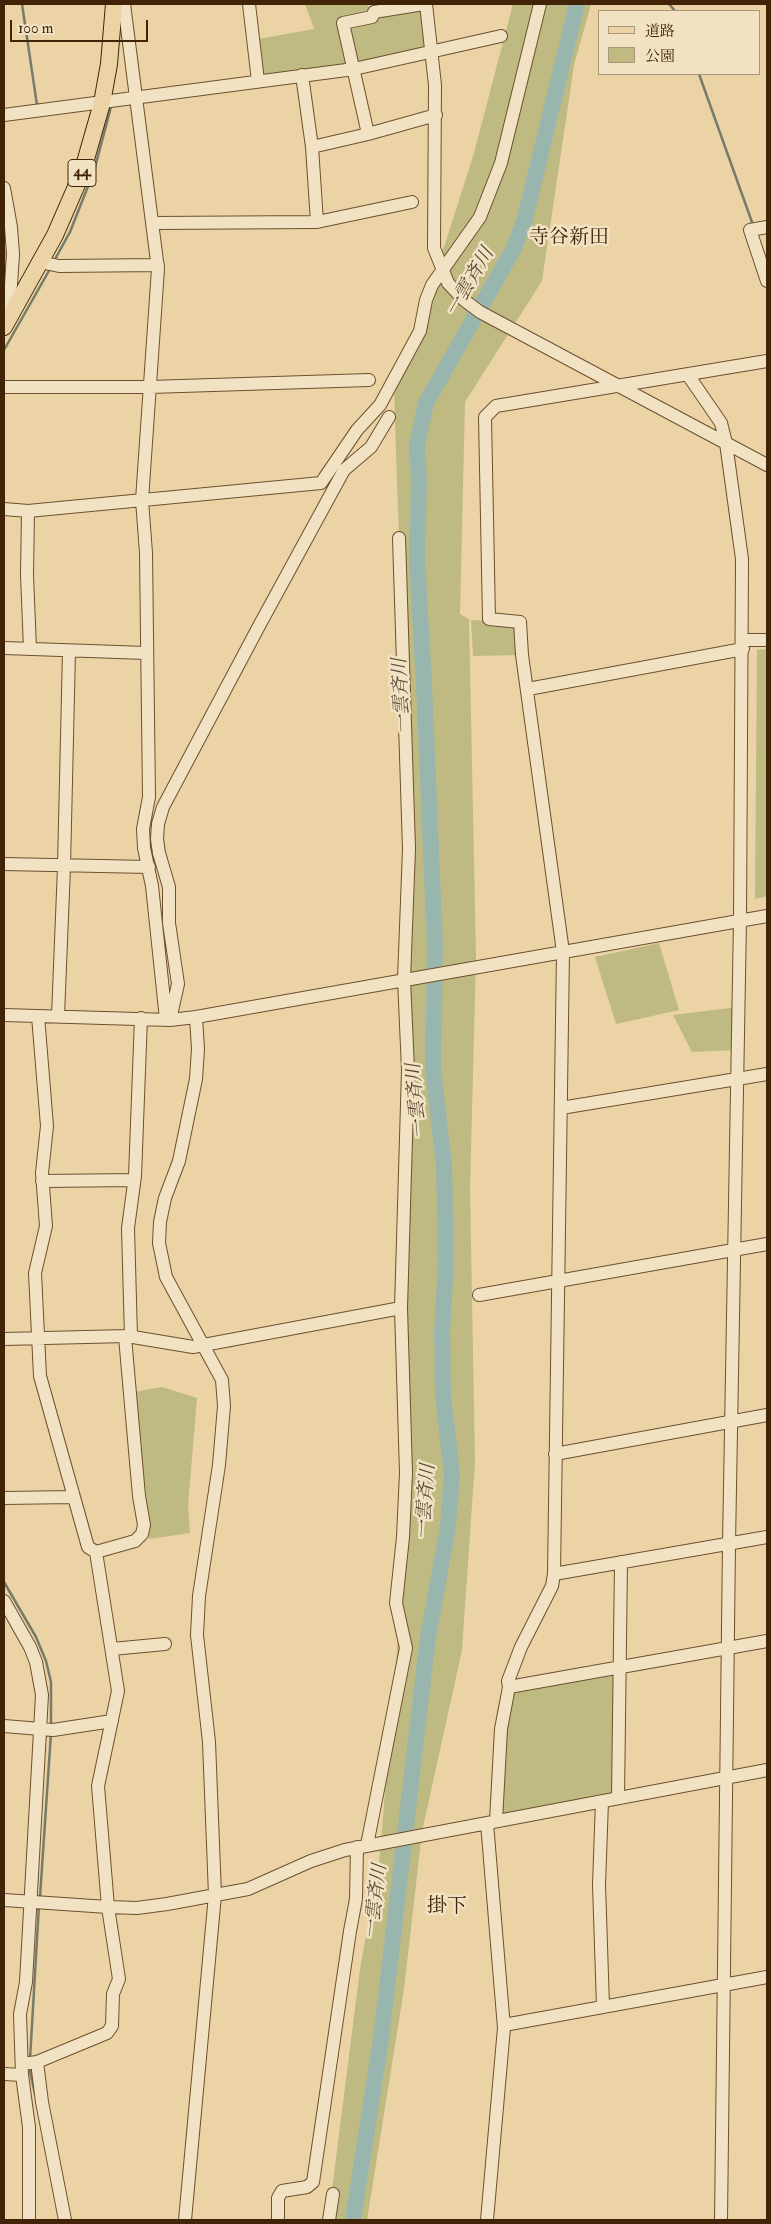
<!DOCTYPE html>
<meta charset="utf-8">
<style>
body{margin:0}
#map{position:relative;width:771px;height:2224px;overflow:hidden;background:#ebd3a5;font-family:"IM FELL Double Pica","Noto Serif JP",serif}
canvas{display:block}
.frame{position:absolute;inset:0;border:5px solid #412408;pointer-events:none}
.legend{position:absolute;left:598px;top:10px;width:162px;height:65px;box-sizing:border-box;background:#f2e2c4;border:1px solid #ab9679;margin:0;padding:6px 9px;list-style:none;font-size:15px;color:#412408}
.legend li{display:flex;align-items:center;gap:10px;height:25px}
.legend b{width:25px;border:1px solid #ab9679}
.scale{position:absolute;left:10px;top:20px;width:138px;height:22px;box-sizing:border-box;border:2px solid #412408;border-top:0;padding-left:6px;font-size:15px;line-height:18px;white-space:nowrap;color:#412408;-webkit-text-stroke:4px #f2e2c4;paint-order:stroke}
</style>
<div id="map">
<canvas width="771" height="2224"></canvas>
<div class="frame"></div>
<ul class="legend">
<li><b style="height:6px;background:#ebd3a5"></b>道路</li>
<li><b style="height:14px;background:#beba81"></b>公園</li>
</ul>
<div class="scale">100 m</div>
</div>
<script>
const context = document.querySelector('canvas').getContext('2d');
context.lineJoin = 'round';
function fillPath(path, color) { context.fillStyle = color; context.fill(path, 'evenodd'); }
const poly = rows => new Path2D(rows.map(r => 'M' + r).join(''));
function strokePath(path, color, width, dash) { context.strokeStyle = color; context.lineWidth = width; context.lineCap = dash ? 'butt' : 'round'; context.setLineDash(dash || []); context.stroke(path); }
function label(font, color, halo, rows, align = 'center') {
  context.font = font + ' "IM FELL Double Pica","Noto Serif JP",serif'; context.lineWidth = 5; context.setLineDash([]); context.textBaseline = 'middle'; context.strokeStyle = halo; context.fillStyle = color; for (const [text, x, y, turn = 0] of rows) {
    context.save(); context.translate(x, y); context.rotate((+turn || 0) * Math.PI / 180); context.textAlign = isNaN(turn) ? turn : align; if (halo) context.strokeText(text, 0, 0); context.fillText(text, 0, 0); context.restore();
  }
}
const green = poly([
 [305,4,368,4,371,17,426,10,433,53,258,75,253,40,314,29],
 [513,4,591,4,574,65,542,281,465,402,460,614,469,619,476,957,470,1189,475,1462,462,1650,422,1832,404,1989,367,2220,325,2220,333,2182,360,1969,379,1865,409,1502,403,1236,403,660,394,390,432,285,474,153],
 [471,620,520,622,522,655,473,656],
 [767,649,767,896,755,899,757,650],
 [659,943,679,1010,616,1024,595,957],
 [738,1007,737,1050,692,1052,673,1015],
 [162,1387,197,1398,188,1505,190,1533,149,1539,134,1392],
 [620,1667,612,1793,502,1815,507,1692]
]);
const stream = poly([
 [22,4,37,105,40,105],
 [669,4,675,11],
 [699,74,753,225],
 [54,261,70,232,94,171,111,107],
 [4,350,50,269],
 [4,1582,36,1637,46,1661,51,1682,51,1725],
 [40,1897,51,1733],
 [30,2059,39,1905],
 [29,2067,35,2094]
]);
const river = poly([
 [4,287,7,257],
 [353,2220,381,2039,428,1637,448,1527,452,1474,443,1396,442,1331,446,1263,444,1165,433,1069,435,945,424,684,417,559,419,480,417,445,426,403,514,248,525,218,577,4]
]);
const minor = poly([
 [124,4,158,269,142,500,146,553,149,797,143,829,144,848,152,886,166,1019],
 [249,4,258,81],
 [426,4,435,85,434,248,448,283,464,300,480,312,767,465],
 [302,75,312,147,317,222],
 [4,115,354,69,501,36],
 [368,134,343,23,372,17,374,12,424,4],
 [312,147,368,134,436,115],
 [4,188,11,227,13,254,11,285,4,309],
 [153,223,317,222,412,202],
 [767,227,750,230,767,281],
 [40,262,59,266,158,265],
 [688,375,721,423,726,443,742,559,740,920,729,1544,721,2220],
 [4,387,150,387,369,380],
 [4,509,28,511,321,483,357,430,380,405,420,331,426,300,432,285,480,217,501,163,540,4],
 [28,511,27,575,30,649],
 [743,640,767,640],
 [4,648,146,653],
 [528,689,743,649],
 [4,864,149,867],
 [4,1015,170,1020,196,1017,767,916],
 [38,1016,47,1126,42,1173,46,1226,35,1273,40,1376,88,1547,96,1552,135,1541,142,1534,144,1525,139,1496,125,1337],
 [58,1016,64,867,69,651],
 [170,1020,178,984,169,923,169,887,159,853,157,839,158,824,163,807,259,626,344,470,371,447,389,417],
 [561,1108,767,1074],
 [42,1181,134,1180],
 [479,1295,767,1244],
 [131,1337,128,1228,135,1176,141,1018],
 [4,1339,127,1336,193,1347,401,1308],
 [555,1454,767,1415],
 [4,1498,73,1497],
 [554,1574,767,1537],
 [4,1601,30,1647,36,1662,42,1695,26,1982,20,2014,22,2075,29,2127,29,2220],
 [112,1649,165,1644],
 [509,1687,767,1641],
 [4,1726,53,1730,112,1721],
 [618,1798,621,1562],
 [602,1801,599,1885,603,2006],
 [496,1821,501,1729,509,1687,508,1681,521,1647,552,1586,554,1574,563,952,522,655,520,622,489,619,485,417,496,406,767,361],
 [367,1845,406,1648,396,1603,403,1537,406,1473,401,1308,408,1070,404,979,409,849,399,538],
 [4,1900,108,1907,137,1908,167,1904,248,1889,311,1861,345,1850,767,1770],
 [504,2025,767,1977],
 [37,2062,42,2102,65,2220],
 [22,2064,37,2062,107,2033,112,2026,113,1994,119,1979,108,1907,98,1786,118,1691,96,1552],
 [4,2074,22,2075],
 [185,2220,215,1895,209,1742,197,1635,199,1596,219,1465,224,1406,222,1380,166,1277,159,1243,160,1222,165,1198,179,1161,196,1079,198,1049,196,1017],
 [278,2220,278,2198,282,2191,307,2187,313,2182,350,1931,356,1899,357,1847],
 [329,2220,333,2194],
 [487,2220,504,2028,487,1823]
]);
const major = poly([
 [4,327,55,235,82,173,102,103,109,64,114,4]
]);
const shields = [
 [82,173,28]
];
const shieldNames = [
 ["44",82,173]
];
const waterNames = [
 ["一雲斉川",471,283,-60],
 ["一雲斉川",403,696,-93],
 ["一雲斉川",418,1101,-95],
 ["一雲斉川",427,1502,-86],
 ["一雲斉川",377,1902,-83]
];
const quarterNames = [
 ["寺谷新田",569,239],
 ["掛下",447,1908]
];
fillPath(green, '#beba81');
strokePath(stream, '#767c6c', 2.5);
strokePath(river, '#99b6ae', 16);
strokePath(minor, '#6c502f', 14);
strokePath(major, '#412408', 18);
strokePath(minor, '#f2e2c4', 12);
strokePath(major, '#ebd3a5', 16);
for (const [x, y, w] of shields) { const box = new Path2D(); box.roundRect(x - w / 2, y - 13.5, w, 27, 4); context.fillStyle = '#f2e2c4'; context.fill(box); strokePath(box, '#412408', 1); }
label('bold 16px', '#412408', null, shieldNames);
label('italic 19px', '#574832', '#f2e2c4', waterNames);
label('20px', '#412408', '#f2e2c4', quarterNames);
</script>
